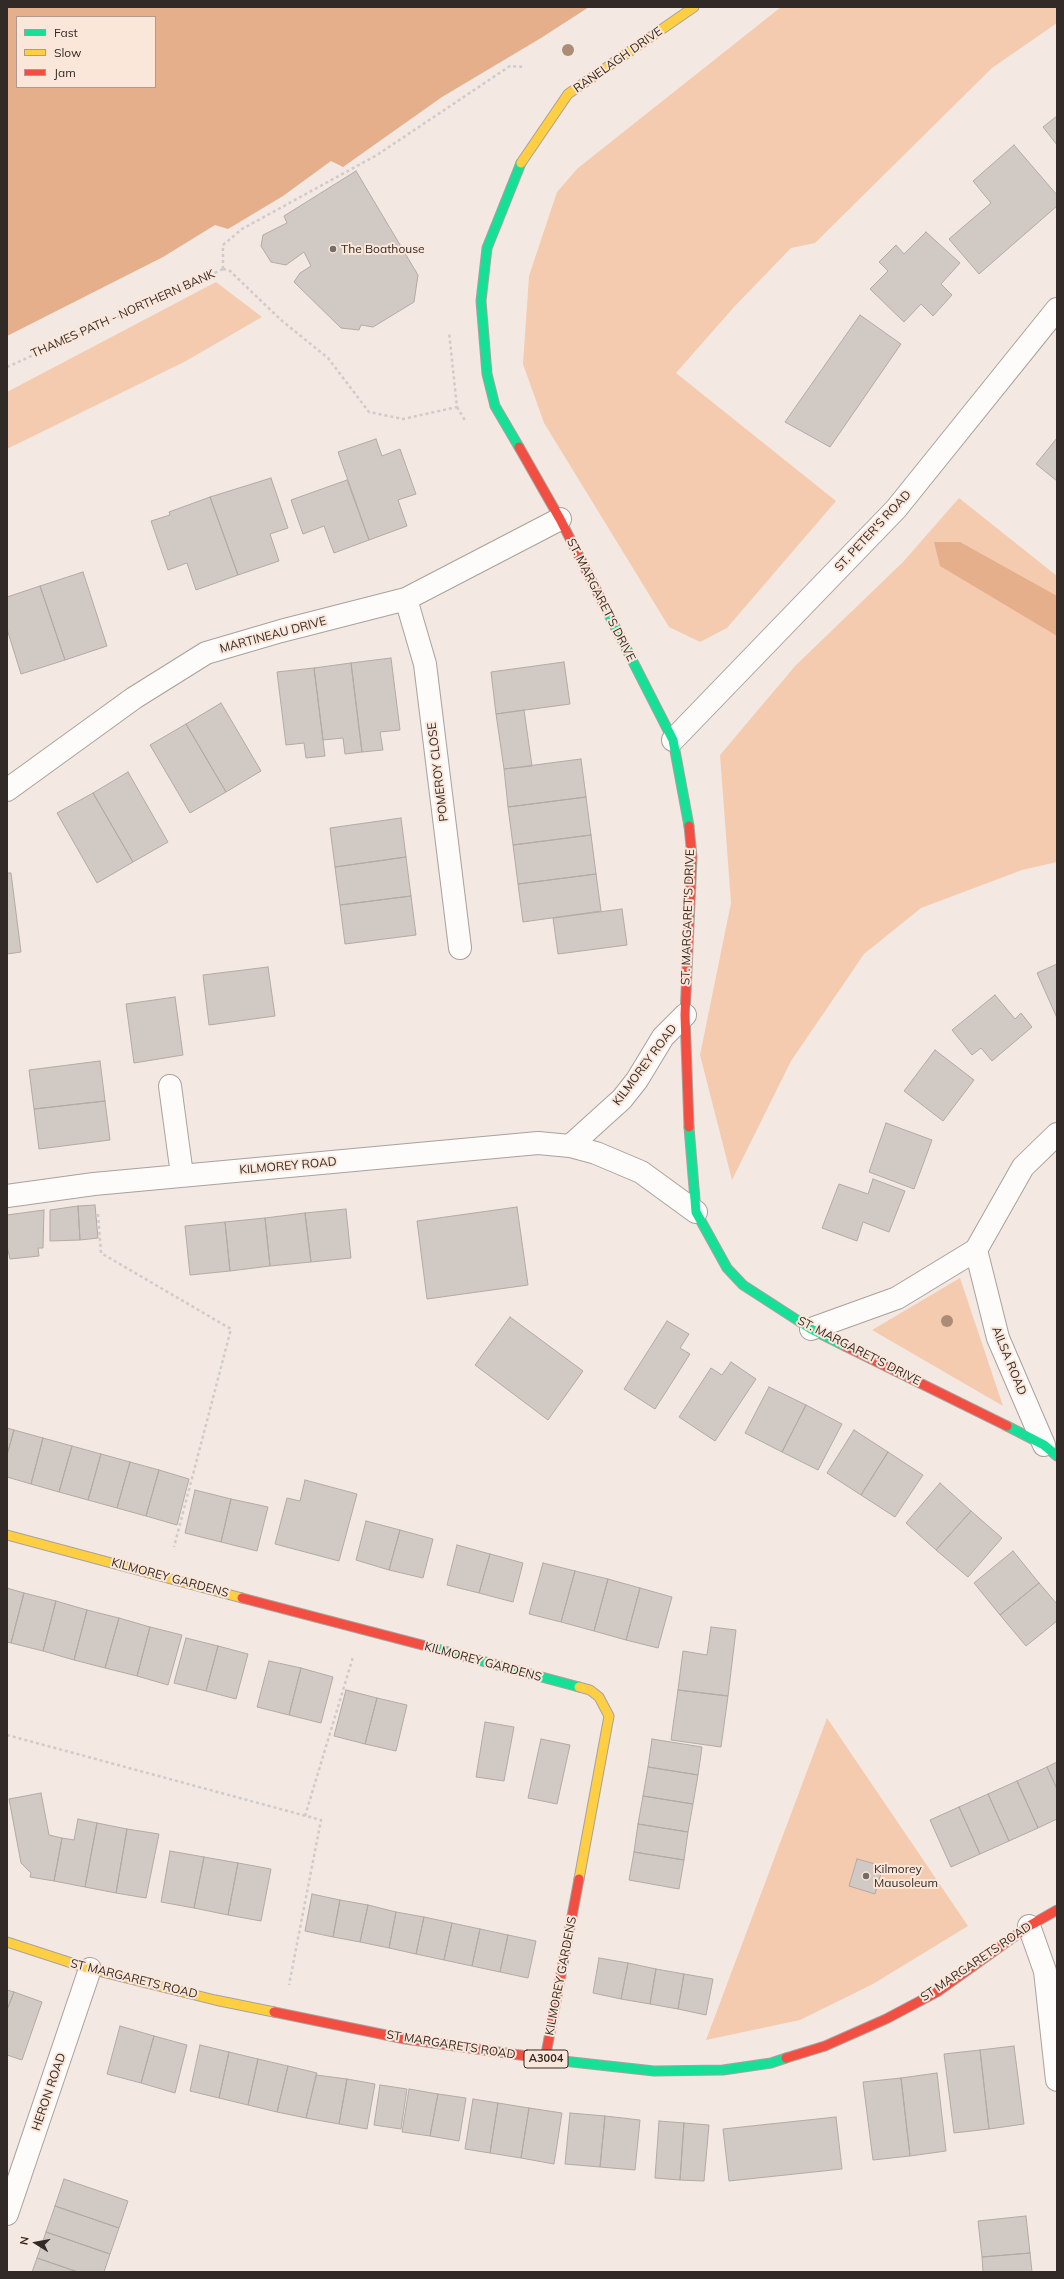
<!DOCTYPE html>
<style>
body{margin:0}
#map{position:relative;width:1064px;height:2279px;overflow:hidden;background:#f3e8e2;font-family:Mulish,sans-serif}
canvas{display:block}
.frame{position:absolute;inset:0;border:8px solid #322a26;pointer-events:none}
.legend{position:absolute;left:16px;top:16px;width:140px;height:72px;box-sizing:border-box;background:#fbe7da;border:1px solid #ab9b92;margin:0;padding:5px 7px;list-style:none;font-size:12px;color:#322a26}
.legend li{display:flex;align-items:center;gap:8px;height:20px}
.legend b{width:20px;border:1px solid #ab9b92}
.north{position:absolute;left:16px;top:2223px;width:40px;height:40px;-webkit-text-stroke:3px #fbe7da;paint-order:stroke;rotate:281deg;font-size:11px;font-weight:700;line-height:16px;text-align:center;color:#322a26}
.north::after{content:'';display:block;margin:auto;width:14px;height:18px;background:#322a26;clip-path:polygon(50% 0,100% 100%,50% 72%,0 100%)}
</style>
<div id="map">
<canvas width="1064" height="2279"></canvas>
<div class="frame"></div>
<ul class="legend">
<li><b style="height:5px;background:#16e098"></b>Fast</li>
<li><b style="height:5px;background:#ffcf43"></b>Slow</li>
<li><b style="height:5px;background:#f24e42"></b>Jam</li>
</ul>
<div class="north">N</div>
</div>
<script>
const context = document.querySelector('canvas').getContext('2d');
context.lineJoin = 'round';
function fillPath(path, color) { context.fillStyle = color; context.fill(path, 'evenodd'); }
const poly = rows => new Path2D(rows.map(r => 'M' + r).join(''));
function strokePath(path, color, width, dash) { context.strokeStyle = color; context.lineWidth = width; context.lineCap = dash ? 'butt' : 'round'; context.setLineDash(dash || []); context.stroke(path); }
function label(font, color, halo, rows, align = 'center') {
  context.font = font + ' Mulish,sans-serif'; context.lineWidth = 4; context.setLineDash([]); context.textBaseline = 'middle'; context.strokeStyle = halo; context.fillStyle = color; for (const [text, x, y, turn = 0] of rows) {
    context.save(); context.translate(x, y); context.rotate((+turn || 0) * Math.PI / 180); context.textAlign = isNaN(turn) ? turn : align; if (halo) context.strokeText(text, 0, 0); context.fillText(text, 0, 0); context.restore();
  }
}
const green = poly([
 [781,7,1057,7,1057,23,992,68,815,243,791,248,734,307,676,373,836,501,727,628,700,642,669,627,544,423,523,364,529,276,557,192,578,168],
 [216,282,262,317,186,361,7,449,7,392],
 [959,498,1057,576,1057,862,1022,870,921,908,864,954,791,1061,732,1180,700,1055,731,903,720,755,796,665,903,562],
 [960,1278,1003,1406,872,1330],
 [827,1718,968,1926,873,1984,800,2020,706,2040]
]);
const water = poly([
 [7,7,589,7,541,38,442,97,343,167,331,161,283,196,228,229,215,225,163,257,7,336],
 [17,17,155,17,155,87,17,87],
 [934,542,960,542,1057,596,1057,636,940,566]
]);
const building = poly([
 [1057,116,1057,145,1043,127,1057,116],
 [1014,145,1057,195,1057,206,979,274,949,239,991,203,973,181,1014,145],
 [356,171,418,275,414,302,373,327,361,325,359,330,341,328,294,282,300,273,311,266,304,252,286,265,271,262,261,246,263,235,287,223,284,216,356,171],
 [926,232,960,263,941,284,952,295,933,316,921,304,904,322,870,289,888,271,879,262,896,245,904,254,926,232],
 [860,315,901,344,830,447,785,422,860,315],
 [1057,438,1057,481,1036,464,1057,438],
 [376,439,382,456,400,449,416,494,398,500,407,526,369,540,338,452,376,439],
 [271,478,288,528,270,534,279,561,238,575,210,497,271,478],
 [347,480,369,540,334,553,324,526,303,534,291,500,347,480],
 [210,497,238,575,196,590,187,563,168,570,151,521,170,515,169,512,210,497],
 [83,572,107,646,65,660,40,586,83,572],
 [40,586,65,660,21,674,7,629,7,597,40,586],
 [391,658,400,730,380,732,383,750,362,752,351,663,391,658],
 [564,662,570,704,496,714,491,672,564,662],
 [351,663,362,752,345,754,343,738,323,740,314,668,351,663],
 [314,668,325,756,306,758,304,743,286,745,277,672,314,668],
 [221,703,261,771,226,792,186,724,221,703],
 [524,710,532,766,504,769,496,714,524,710],
 [186,724,226,792,190,813,150,745,186,724],
 [581,759,586,797,508,807,504,769,581,759],
 [128,772,168,842,133,862,93,793,128,772],
 [93,793,133,862,97,883,57,813,93,793],
 [586,797,591,835,513,845,508,807,586,797],
 [401,818,406,857,335,867,330,828,401,818],
 [591,835,596,874,518,884,513,845,591,835],
 [406,857,411,896,340,905,335,867,406,857],
 [7,873,11,873,21,952,7,954,7,873],
 [596,874,601,911,523,922,518,884,596,874],
 [411,896,416,935,345,944,340,905,411,896],
 [622,909,627,945,558,954,553,918,622,909],
 [1057,964,1057,1018,1037,973,1057,964],
 [268,967,275,1016,209,1025,203,975,268,967],
 [995,995,1015,1019,1021,1013,1032,1027,992,1061,981,1048,972,1055,952,1030,995,995],
 [175,997,183,1055,134,1063,126,1004,175,997],
 [935,1050,974,1080,943,1121,904,1091,935,1050],
 [100,1061,105,1101,34,1109,29,1070,100,1061],
 [105,1101,110,1140,39,1149,34,1109,105,1101],
 [886,1123,932,1140,914,1189,869,1172,886,1123],
 [873,1179,905,1191,889,1232,863,1222,857,1241,822,1228,839,1184,868,1194,873,1179],
 [95,1205,98,1238,80,1240,78,1206,95,1205],
 [78,1206,80,1240,50,1241,50,1210,78,1206],
 [517,1207,528,1285,427,1299,417,1221,517,1207],
 [346,1209,351,1258,311,1262,305,1213,346,1209],
 [44,1210,43,1248,38,1248,39,1256,10,1259,7,1246,7,1215,44,1210],
 [305,1213,311,1262,270,1266,265,1218,305,1213],
 [265,1218,270,1266,230,1271,225,1222,265,1218],
 [225,1222,230,1271,190,1275,185,1226,225,1222],
 [510,1317,583,1371,548,1420,475,1365,510,1317],
 [667,1321,689,1334,680,1348,690,1354,655,1409,624,1389,667,1321],
 [731,1362,756,1379,715,1441,679,1417,711,1368,722,1375,731,1362],
 [769,1387,806,1405,782,1452,745,1433,769,1387],
 [806,1405,842,1424,818,1470,782,1452,806,1405],
 [7,1428,14,1430,7,1455,7,1428],
 [14,1430,43,1438,31,1484,7,1477,7,1455,14,1430],
 [854,1430,888,1452,861,1495,827,1473,854,1430],
 [43,1438,72,1446,59,1492,31,1484,43,1438],
 [72,1446,101,1454,88,1500,59,1492,72,1446],
 [888,1452,923,1475,895,1517,861,1495,888,1452],
 [101,1454,130,1462,117,1508,88,1500,101,1454],
 [130,1462,159,1470,146,1516,117,1508,130,1462],
 [159,1470,189,1479,177,1525,146,1516,159,1470],
 [305,1480,357,1494,339,1561,275,1544,287,1498,300,1501,305,1480],
 [940,1483,971,1511,936,1550,906,1523,940,1483],
 [195,1490,231,1499,221,1542,185,1533,195,1490],
 [231,1499,268,1507,257,1551,221,1542,231,1499],
 [971,1511,1002,1538,968,1577,936,1550,971,1511],
 [366,1521,400,1530,389,1570,356,1560,366,1521],
 [400,1530,433,1539,423,1578,389,1570,400,1530],
 [457,1545,490,1554,479,1593,447,1585,457,1545],
 [1013,1551,1039,1583,1000,1615,974,1583,1013,1551],
 [490,1554,523,1563,513,1602,479,1593,490,1554],
 [543,1563,575,1571,561,1622,529,1614,543,1563],
 [575,1571,608,1579,594,1631,561,1622,575,1571],
 [608,1579,640,1588,626,1640,594,1631,608,1579],
 [1039,1583,1057,1604,1057,1621,1026,1646,1000,1615,1039,1583],
 [7,1588,24,1593,11,1643,7,1642,7,1588],
 [640,1588,672,1597,658,1648,626,1640,640,1588],
 [24,1593,56,1601,43,1651,11,1643,24,1593],
 [56,1601,87,1610,74,1660,43,1651,56,1601],
 [87,1610,119,1618,105,1668,74,1660,87,1610],
 [119,1618,150,1627,137,1676,105,1668,119,1618],
 [150,1627,182,1635,168,1685,137,1676,150,1627],
 [711,1627,736,1630,728,1696,678,1690,683,1651,707,1655,711,1627],
 [186,1638,218,1646,206,1691,174,1683,186,1638],
 [218,1646,248,1654,236,1699,206,1691,218,1646],
 [269,1661,301,1668,289,1715,257,1707,269,1661],
 [301,1668,333,1677,321,1723,289,1715,301,1668],
 [346,1690,377,1698,365,1744,334,1736,346,1690],
 [678,1690,728,1696,721,1747,671,1740,678,1690],
 [377,1698,407,1705,396,1751,365,1744,377,1698],
 [485,1722,514,1727,504,1781,476,1777,485,1722],
 [541,1739,570,1745,557,1804,528,1798,541,1739],
 [652,1739,702,1747,698,1775,648,1767,652,1739],
 [1057,1762,1057,1789,1047,1767,1057,1762],
 [648,1767,698,1775,693,1804,643,1796,648,1767],
 [1047,1767,1057,1789,1057,1819,1038,1828,1017,1781,1047,1767],
 [1017,1781,1038,1828,1009,1841,988,1794,1017,1781],
 [41,1793,49,1835,62,1838,54,1881,30,1877,31,1873,21,1863,9,1799,41,1793],
 [988,1794,1009,1841,980,1854,959,1807,988,1794],
 [643,1796,693,1804,688,1832,638,1824,643,1796],
 [959,1807,980,1854,951,1867,930,1820,959,1807],
 [78,1819,97,1823,85,1887,54,1881,62,1838,74,1840,78,1819],
 [97,1823,127,1829,116,1893,85,1887,97,1823],
 [638,1824,688,1832,684,1860,634,1852,638,1824],
 [127,1829,159,1834,146,1898,116,1893,127,1829],
 [170,1851,204,1857,194,1908,161,1902,170,1851],
 [634,1852,684,1860,679,1889,629,1880,634,1852],
 [204,1857,238,1863,228,1915,194,1908,204,1857],
 [857,1859,883,1866,875,1894,849,1886,857,1859],
 [238,1863,271,1869,261,1921,228,1915,238,1863],
 [312,1894,340,1900,333,1937,305,1931,312,1894],
 [340,1900,368,1905,360,1942,333,1937,340,1900],
 [368,1905,396,1912,389,1948,360,1942,368,1905],
 [396,1912,424,1917,416,1954,389,1948,396,1912],
 [424,1917,452,1923,444,1960,416,1954,424,1917],
 [452,1923,480,1929,472,1966,444,1960,452,1923],
 [480,1929,508,1935,500,1972,472,1966,480,1929],
 [508,1935,536,1941,528,1978,500,1972,508,1935],
 [599,1958,628,1963,621,1999,593,1993,599,1958],
 [628,1963,656,1969,650,2004,621,1999,628,1963],
 [656,1969,684,1974,678,2009,650,2004,656,1969],
 [684,1974,713,1979,706,2015,678,2009,684,1974],
 [7,1990,14,1992,7,2010,7,1990],
 [14,1992,42,2002,22,2060,7,2055,7,2010,14,1992],
 [120,2026,154,2036,141,2083,107,2074,120,2026],
 [154,2036,187,2045,175,2093,141,2083,154,2036],
 [200,2045,229,2052,219,2098,190,2091,200,2045],
 [1014,2046,1024,2124,989,2129,980,2050,1014,2046],
 [980,2050,989,2129,954,2133,944,2054,980,2050],
 [229,2052,258,2059,248,2105,219,2098,229,2052],
 [258,2059,288,2066,277,2112,248,2105,258,2059],
 [288,2066,317,2073,306,2118,277,2112,288,2066],
 [937,2073,946,2151,910,2156,901,2078,937,2073],
 [316,2075,347,2079,339,2124,306,2118,316,2075],
 [901,2078,910,2156,873,2160,863,2082,901,2078],
 [347,2079,375,2084,367,2129,339,2124,347,2079],
 [380,2085,407,2089,401,2129,374,2125,380,2085],
 [409,2089,438,2094,430,2136,402,2132,409,2089],
 [438,2094,466,2098,459,2141,430,2136,438,2094],
 [473,2099,498,2103,490,2153,465,2149,473,2099],
 [498,2103,529,2108,521,2158,490,2153,498,2103],
 [529,2108,562,2113,554,2164,521,2158,529,2108],
 [570,2113,605,2116,600,2167,565,2164,570,2113],
 [605,2116,640,2120,635,2170,600,2167,605,2116],
 [836,2117,842,2169,729,2181,723,2129,836,2117],
 [659,2121,684,2123,680,2180,655,2178,659,2121],
 [684,2123,709,2125,704,2181,680,2180,684,2123],
 [64,2179,128,2201,119,2228,55,2206,64,2179],
 [55,2206,119,2228,110,2254,46,2232,55,2206],
 [1026,2216,1030,2253,982,2257,978,2221,1026,2216],
 [46,2232,110,2254,104,2272,78,2272,37,2258,46,2232],
 [1030,2253,1032,2272,983,2272,982,2257,1030,2253],
 [37,2258,78,2272,32,2272,37,2258]
]);
const path = poly([
 [223,269,223,245,242,229,377,155,510,66,525,67],
 [223,269,230,271,281,320,328,358,369,412,403,419,457,407,449,332],
 [7,367,223,269],
 [457,407,466,422],
 [98,1214,101,1253,231,1329,174,1547],
 [7,1735,321,1820,289,1985],
 [305,1816,353,1657]
]);
const street = poly([
 [406,599,425,664,460,948],
 [673,740,896,509,1057,309],
 [7,790,134,698,206,653,281,631,406,599,560,519],
 [170,1086,182,1175],
 [570,1146,622,1099,637,1080,663,1037,685,1015],
 [7,1196,94,1184,538,1143,570,1146,596,1153,641,1172,696,1212],
 [811,1329,897,1298,976,1250],
 [1044,1445,998,1338,976,1250,1023,1167,1057,1134],
 [1029,1926,1045,1971,1057,2080],
 [7,2214,90,1969]
]);
const fast = poly([
 [519,447,495,406,487,374,481,301,487,248,521,163],
 [603,603,673,740,689,826],
 [689,1127,696,1212,727,1268,743,1285,811,1329,845,1346],
 [1007,1426,1044,1445,1057,1456],
 [426,1646,579,1687],
 [563,2061,654,2071,723,2070,771,2063,786,2058]
]);
const slow = poly([
 [521,163,568,94,694,7],
 [7,1535,242,1598],
 [579,1879,609,1716,599,1697,590,1690,579,1687],
 [7,1942,90,1969,215,2000,274,2012]
]);
const jam = poly([
 [519,447,560,519,603,603],
 [689,826,692,857,685,1015,689,1127],
 [845,1346,1007,1426],
 [242,1598,426,1646],
 [274,2012,405,2039,563,2061],
 [786,2058,825,2046,886,2019,937,1992,1029,1926,1057,1910],
 [545,2059,579,1879]
]);
const trees = [
 [568,50],
 [947,1321]
];
const markers = [
 [333,249,4,"#766c68"],
 [866,1876,4,"#766c68"]
];
const shields = [
 [546,2059,44]
];
const shieldNames = [
 ["A3004",546,2059]
];
const streetNames = [
 ["RANELAGH DRIVE",618,60,-35],
 ["THAMES PATH - NORTHERN BANK",123,314,-24],
 ["ST. PETER'S ROAD",873,531,-47],
 ["ST. MARGARET'S DRIVE",601,600,63],
 ["MARTINEAU DRIVE",273,635,-15],
 ["POMEROY CLOSE",438,772,-97],
 ["ST. MARGARET'S DRIVE",688,917,-88],
 ["KILMOREY ROAD",645,1065,-53],
 ["KILMOREY ROAD",288,1166,-5],
 ["ST. MARGARET'S DRIVE",859,1351,27],
 ["AILSA ROAD",1009,1361,68],
 ["KILMOREY GARDENS",170,1578,15],
 ["KILMOREY GARDENS",483,1662,15],
 ["ST MARGARETS ROAD",976,1962,-34],
 ["KILMOREY GARDENS",561,1976,-79],
 ["ST MARGARETS ROAD",134,1979,14],
 ["ST MARGARETS ROAD",451,2045,9],
 ["HERON ROAD",49,2092,-71]
];
const poiNames = [
 ["The Boathouse",341,249],
 ["Kilmorey",874,1869],
 ["Mausoleum",874,1883]
];
fillPath(green, '#f5cbb0');
fillPath(water, '#e4af8a');
fillPath(building, '#d1c9c3');
strokePath(building, '#b3aaa5', 1);
strokePath(street, '#a9a19c', 24);
strokePath(fast, '#a9a19c', 11);
strokePath(slow, '#a9a19c', 11);
strokePath(jam, '#a9a19c', 11);
strokePath(path, '#cfcbca', 2.5, [3, 3]);
strokePath(street, '#fdfcfb', 22);
strokePath(fast, '#16e098', 9);
strokePath(slow, '#ffcf43', 9);
strokePath(jam, '#f24e42', 9);
context.fillStyle = '#ac8c76';
for (const [x, y] of trees) { context.beginPath(); context.arc(x, y, 6, 0, 2 * Math.PI); context.fill(); }
for (const [x, y, r, color] of markers) { const dot = new Path2D(); dot.arc(x, y, r, 0, 2 * Math.PI); context.fillStyle = color; context.fill(dot); strokePath(dot, '#fbe7da', 1.5); }
for (const [x, y, w] of shields) { const box = new Path2D(); box.roundRect(x - w / 2, y - 9, w, 18, 3); context.fillStyle = '#fbe7da'; context.fill(box); strokePath(box, '#322a26', 1); }
label('bold 11px', '#322a26', null, shieldNames);
label('12px', '#322a26', '#fbe7da', streetNames);
label('12px', '#322a26', '#fbe7da', poiNames, 'left');
</script>
